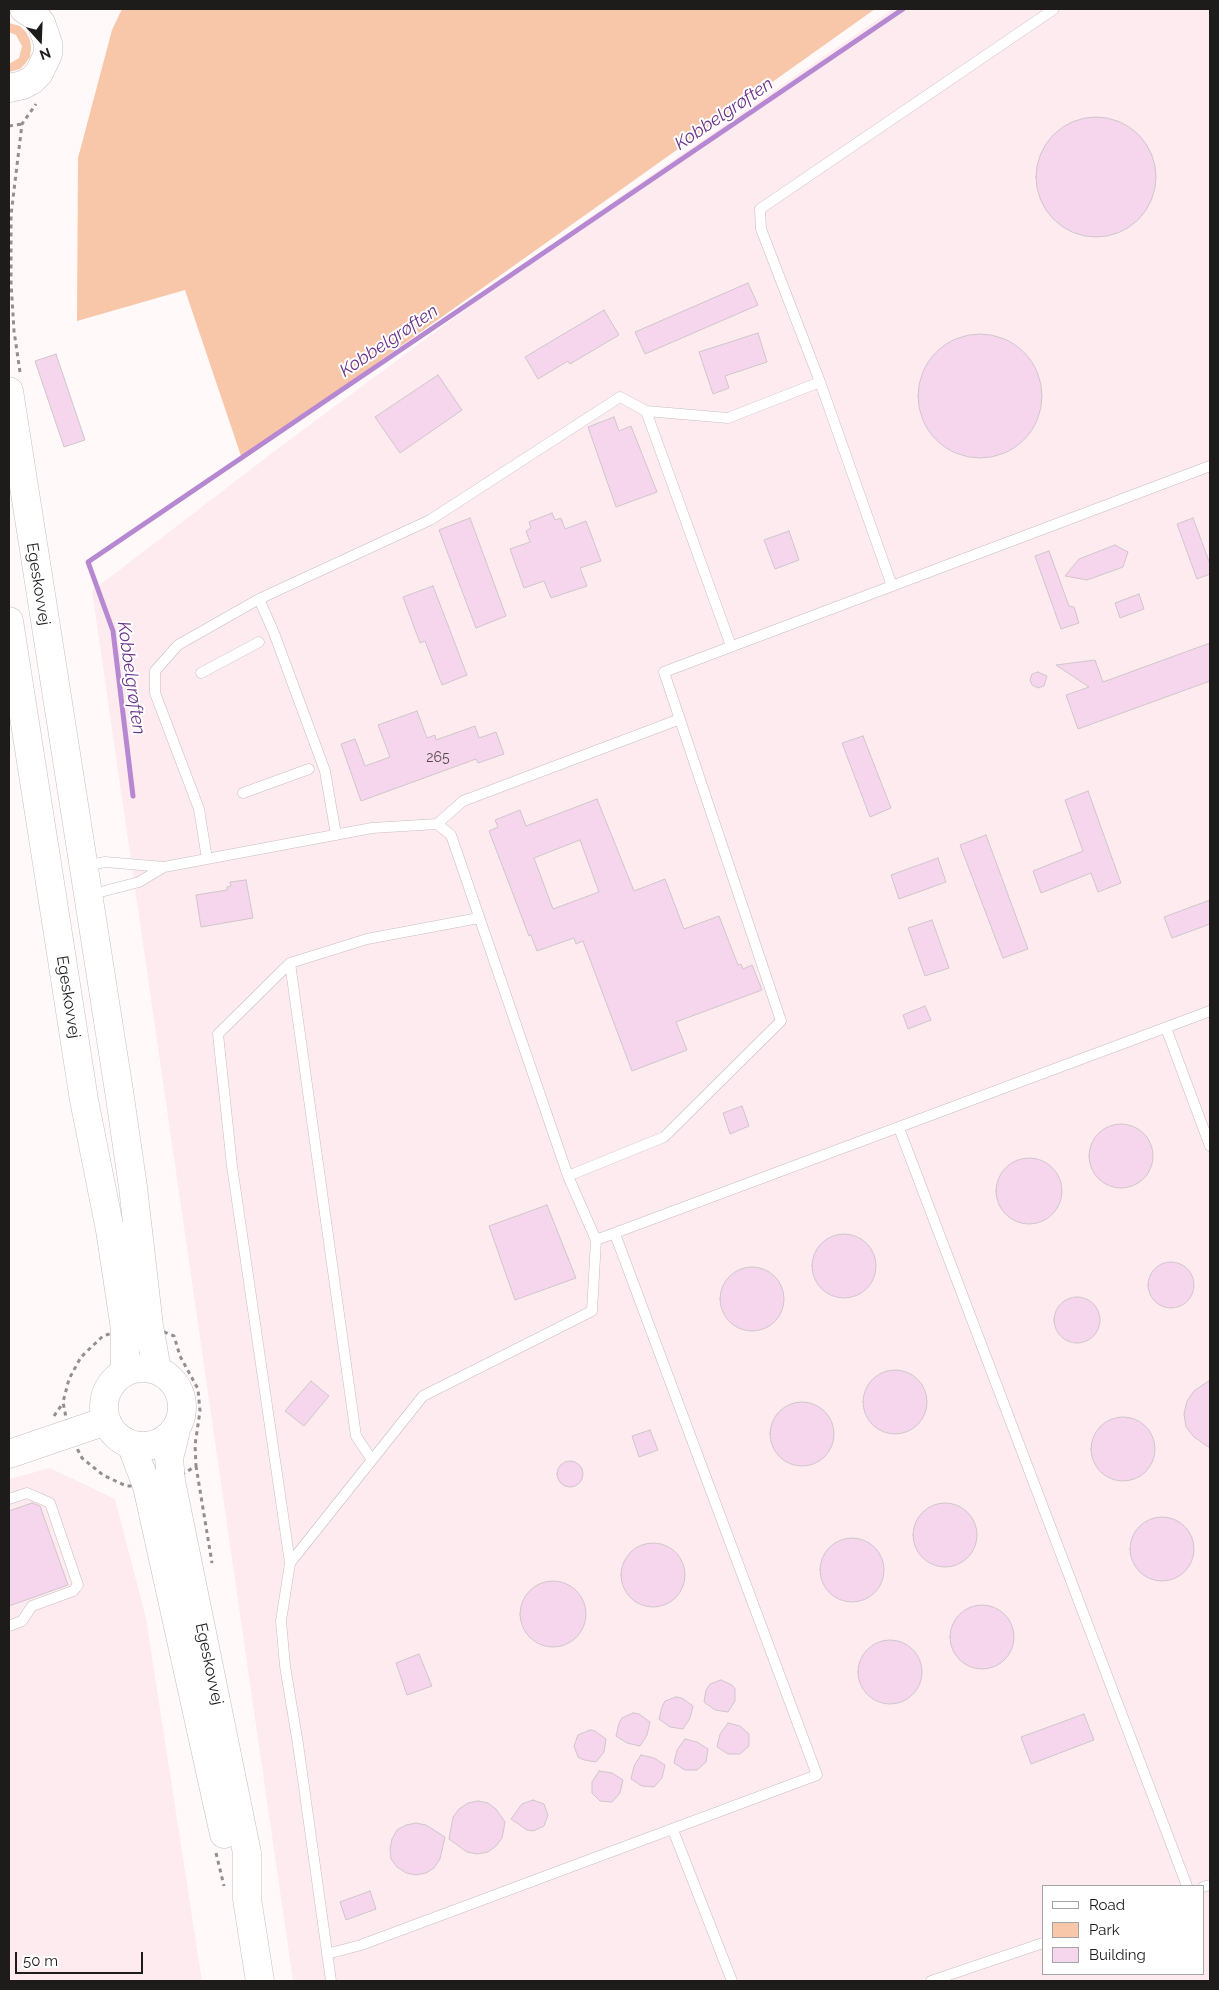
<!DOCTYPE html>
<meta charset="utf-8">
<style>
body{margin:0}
#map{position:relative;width:1219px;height:1990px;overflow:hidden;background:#fff9fa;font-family:Raleway,sans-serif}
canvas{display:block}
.frame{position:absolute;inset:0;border:10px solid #1e1b1b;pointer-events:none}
.legend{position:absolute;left:1042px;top:1885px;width:162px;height:90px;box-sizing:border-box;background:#fff;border:1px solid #a5a4a4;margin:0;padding:6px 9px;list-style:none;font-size:15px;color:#1e1b1b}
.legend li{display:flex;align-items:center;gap:10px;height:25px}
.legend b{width:25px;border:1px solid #a5a4a4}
.north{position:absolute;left:15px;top:15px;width:50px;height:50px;-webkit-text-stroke:4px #fff;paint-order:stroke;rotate:160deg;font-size:14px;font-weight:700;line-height:20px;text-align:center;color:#1e1b1b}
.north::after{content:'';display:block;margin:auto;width:18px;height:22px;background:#1e1b1b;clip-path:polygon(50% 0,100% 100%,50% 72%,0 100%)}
.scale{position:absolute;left:15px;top:1952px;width:128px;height:22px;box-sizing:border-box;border:2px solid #1e1b1b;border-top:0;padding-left:6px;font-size:15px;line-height:18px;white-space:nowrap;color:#1e1b1b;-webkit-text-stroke:4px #fff;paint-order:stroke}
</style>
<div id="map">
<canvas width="1219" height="1990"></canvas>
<div class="frame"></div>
<ul class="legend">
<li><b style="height:6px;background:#fff"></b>Road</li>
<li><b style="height:14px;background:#f8c7a9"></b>Park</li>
<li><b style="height:14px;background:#f6d6ec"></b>Building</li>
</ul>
<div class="north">N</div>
<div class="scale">50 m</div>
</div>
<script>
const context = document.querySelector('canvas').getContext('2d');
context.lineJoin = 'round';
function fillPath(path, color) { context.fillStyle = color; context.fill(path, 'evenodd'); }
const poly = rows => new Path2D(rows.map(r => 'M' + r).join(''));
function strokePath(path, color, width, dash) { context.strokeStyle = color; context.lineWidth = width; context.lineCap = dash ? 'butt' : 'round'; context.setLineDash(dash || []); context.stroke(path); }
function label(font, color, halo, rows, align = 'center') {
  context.font = font + ' Raleway,sans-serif'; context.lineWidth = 4; context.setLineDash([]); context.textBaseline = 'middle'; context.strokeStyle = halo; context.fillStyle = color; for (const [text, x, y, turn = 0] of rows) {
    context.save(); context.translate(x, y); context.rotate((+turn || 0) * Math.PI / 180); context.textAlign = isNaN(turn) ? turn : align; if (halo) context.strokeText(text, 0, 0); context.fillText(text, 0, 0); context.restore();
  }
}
const built = poly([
 [893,9,1210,9,1210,1981,293,1981,92,591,280,447,589,218],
 [1043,1886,1203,1886,1203,1974,1043,1974],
 [50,1468,115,1499,146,1618,202,1981,9,1981,9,1479]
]);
const green = poly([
 [122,9,875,9,242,459,185,290,77,321,78,158,112,30],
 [9,23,20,26,26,32,30,40,31,48,30,57,25,64,20,69,9,72,9,64,19,58,22,46,16,35,9,32]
]);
const stream = poly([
 [133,796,113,631,88,562,903,9]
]);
const building = poly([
 '1036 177a60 60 0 1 1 120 0a60 60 0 1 1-120 0Z',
 [748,283,758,305,645,354,635,332,748,283],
 [604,310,619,335,570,364,568,361,538,379,525,357,604,310],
 [758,333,767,362,725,376,729,388,713,394,699,352,758,333],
 '918 396a62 62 0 1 1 124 0a62 62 0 1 1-124 0Z',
 [56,354,85,440,64,447,35,361,56,354],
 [438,375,462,410,400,453,375,417,438,375],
 [614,417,619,431,631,426,657,492,616,507,588,427,614,417],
 [552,513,555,520,561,518,565,529,586,521,601,561,580,568,587,586,551,598,544,581,524,588,510,549,530,542,526,531,531,528,529,522,552,513],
 [470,518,506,616,476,628,439,530,470,518],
 [1193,518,1210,564,1210,574,1197,579,1177,524,1193,518],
 [789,531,799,560,775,569,764,540,789,531],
 [1115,545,1128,552,1123,567,1087,580,1065,576,1079,559,1115,545],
 [1049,551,1069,606,1074,607,1079,623,1061,629,1035,556,1049,551],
 [433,586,467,675,442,685,425,641,420,643,403,597,433,586],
 [1139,594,1144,609,1120,618,1115,603,1139,594],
 [1210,643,1210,681,1078,729,1066,695,1089,687,1056,665,1095,660,1103,682,1210,643],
 [1038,672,1047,676,1044,686,1038,688,1032,685,1030,680,1032,674,1038,672],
 [417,711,427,738,435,735,436,740,475,726,479,738,496,732,504,754,478,763,476,759,361,801,341,744,355,739,365,766,390,757,378,725,417,711],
 [863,736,891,808,870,817,842,743,863,736],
 [1088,791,1121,883,1098,892,1091,873,1041,893,1033,871,1083,851,1065,800,1088,791],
 [597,799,634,891,665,879,684,929,719,916,738,965,741,964,743,969,752,965,762,990,676,1022,687,1050,632,1071,583,941,576,944,574,938,537,951,531,935,529,936,489,831,498,827,495,820,520,810,526,826,597,799],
 [580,840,599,892,553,909,534,858,580,840],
 [986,835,1028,949,1003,958,960,845,986,835],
 [938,858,946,882,899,899,891,875,938,858],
 [246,880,253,918,201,927,196,895,227,890,227,887,231,886,230,882,246,880],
 [1210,900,1210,924,1172,938,1164,917,1210,900],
 [932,920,949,968,925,976,908,928,932,920],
 [925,1006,931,1020,908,1029,903,1015,925,1006],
 [742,1106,749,1126,730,1134,723,1113,742,1106],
 '1089 1156a32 32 0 1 1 64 0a32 32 0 1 1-64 0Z',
 '996 1191a33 33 0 1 1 66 0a33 33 0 1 1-66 0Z',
 [547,1205,576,1278,515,1300,489,1226,547,1205],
 '812 1266a32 32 0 1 1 64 0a32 32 0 1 1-64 0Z',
 '1148 1285a23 23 0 1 1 46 0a23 23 0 1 1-46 0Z',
 '720 1299a32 32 0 1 1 64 0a32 32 0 1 1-64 0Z',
 '1054 1320a23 23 0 1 1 46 0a23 23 0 1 1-46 0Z',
 '863 1402a32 32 0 1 1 64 0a32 32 0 1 1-64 0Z',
 [1210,1380,1210,1448,1194,1437,1186,1427,1184,1414,1187,1401,1194,1391,1210,1380],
 [311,1381,329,1396,304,1426,285,1411,311,1381],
 '770 1434a32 32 0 1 1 64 0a32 32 0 1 1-64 0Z',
 '1091 1449a32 32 0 1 1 64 0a32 32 0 1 1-64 0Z',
 [650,1430,658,1450,639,1457,632,1436,650,1430],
 '557 1474a13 13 0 1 1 26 0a13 13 0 1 1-26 0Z',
 '913 1535a32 32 0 1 1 64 0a32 32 0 1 1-64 0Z',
 [32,1503,40,1506,68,1585,9,1606,9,1511,32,1503],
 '1130 1549a32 32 0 1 1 64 0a32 32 0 1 1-64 0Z',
 '820 1570a32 32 0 1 1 64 0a32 32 0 1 1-64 0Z',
 '621 1575a32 32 0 1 1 64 0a32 32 0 1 1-64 0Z',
 '520 1614a33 33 0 1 1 66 0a33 33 0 1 1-66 0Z',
 '950 1637a32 32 0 1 1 64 0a32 32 0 1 1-64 0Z',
 '858 1672a32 32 0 1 1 64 0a32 32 0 1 1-64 0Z',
 [419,1654,432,1686,407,1695,396,1663,419,1654],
 [721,1680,732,1685,735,1689,735,1701,728,1712,715,1710,704,1702,706,1690,710,1684,721,1680],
 [676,1697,682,1698,693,1706,690,1718,683,1729,670,1727,659,1719,662,1707,665,1701,676,1697],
 [633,1713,639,1714,650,1722,647,1735,640,1746,627,1743,616,1736,619,1723,622,1718,633,1713],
 [1084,1714,1094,1740,1031,1764,1021,1737,1084,1714],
 [728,1723,740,1726,749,1734,749,1746,740,1754,728,1754,717,1747,720,1734,728,1723],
 [590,1730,595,1731,606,1739,604,1752,596,1762,584,1760,578,1757,574,1746,578,1735,590,1730],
 [685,1739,697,1742,708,1749,706,1762,697,1770,685,1770,674,1763,677,1750,685,1739],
 [641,1755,654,1758,665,1765,662,1778,654,1787,642,1786,631,1779,634,1766,641,1755],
 [599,1771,612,1773,623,1780,620,1793,612,1802,600,1801,592,1793,592,1782,599,1771],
 [533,1800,544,1804,548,1815,544,1826,533,1831,527,1830,511,1819,522,1804,533,1800],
 [478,1801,488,1803,496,1809,505,1822,502,1838,496,1846,488,1852,477,1854,467,1852,449,1839,453,1817,459,1809,468,1803,478,1801],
 [416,1823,426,1825,445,1837,440,1859,434,1868,426,1873,416,1875,406,1873,397,1867,391,1859,390,1849,392,1839,397,1830,406,1825,416,1823],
 [370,1891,376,1909,346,1920,340,1902,370,1891]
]);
const path = poly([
 [9,126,22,124],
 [20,372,14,331,11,282,11,215,22,124,36,104],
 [149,1326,174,1336,180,1356,198,1389,200,1411,195,1445,196,1466,171,1481,147,1486,126,1486,103,1475,82,1458,69,1433,63,1402,69,1379,81,1357,103,1336,125,1329,149,1326],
 [54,1416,63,1403],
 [196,1466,212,1563],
 [216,1853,224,1886]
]);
const lane = poly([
 [646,411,731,646],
 [892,586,820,382,761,229,760,209,1054,9],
 [259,599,274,633,325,771,336,835],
 [201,673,259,642],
 [243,793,309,769],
 [437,824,463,801,680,719],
 [207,859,199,809,155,693,155,671,178,645,259,599,430,520,620,397,646,411,728,418,820,382],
 [85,866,105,862,164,867,372,828,437,824,451,835,568,1176,664,1137,781,1021,664,672,1210,466],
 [89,895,139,882,164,867],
 [290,963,356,1436,372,1460],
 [1166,1028,1210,1146],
 [899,1128,1187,1886],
 [596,1240,1210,1011],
 [9,1499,27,1493,50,1503,78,1585,73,1591,32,1606,22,1621,9,1626],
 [290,1563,232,1166,218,1034,290,963,367,939,479,918],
 [673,1830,732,1981],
 [1203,1887,1210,1885],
 [327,1954,361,1945,817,1775,615,1234],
 [331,1981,298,1744,285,1666,281,1621,290,1563,423,1396,592,1311,596,1240,568,1176],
 [931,1981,1043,1943]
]);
const secondary = poly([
 [9,1454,106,1421]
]);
const primary = poly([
 [9,88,23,85,32,80,39,73,48,54,48,43,41,23,35,16,24,9],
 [9,391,119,1091,133,1187,149,1326,157,1370],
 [9,621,84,1100,110,1230,125,1329,125,1372],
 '104 1407a39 39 0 1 1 78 0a39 39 0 1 1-78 0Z',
 [176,1430,169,1458,171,1481,247,1853,247,1899,260,1981],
 [132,1447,147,1486,224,1834]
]);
const numberNames = [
 ["265",438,758]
];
const streetNames = [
 ["Egeskovvej",38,584,81],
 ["Egeskovvej",68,997,81],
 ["Egeskovvej",209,1664,78]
];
const waterNames = [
 ["Kobbelgrøften",724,114,-34],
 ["Kobbelgrøften",389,341,-34],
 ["Kobbelgrøften",131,678,82]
];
fillPath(built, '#feebef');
fillPath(green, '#f8c7a9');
strokePath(stream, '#b588d1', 5);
fillPath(building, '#f6d6ec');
strokePath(building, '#cfc7cc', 1);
strokePath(lane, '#c7bdc0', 11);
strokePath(secondary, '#c7bdc0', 29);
strokePath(primary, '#c7bdc0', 29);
strokePath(path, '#938e8f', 3, [4, 4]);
strokePath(lane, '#fff', 10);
strokePath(secondary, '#fff', 28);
strokePath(primary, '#fff', 28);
label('14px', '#544a4f', null, numberNames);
label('16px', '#1e1b1b', '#fff', streetNames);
label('italic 18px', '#6c348b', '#fff', waterNames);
</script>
